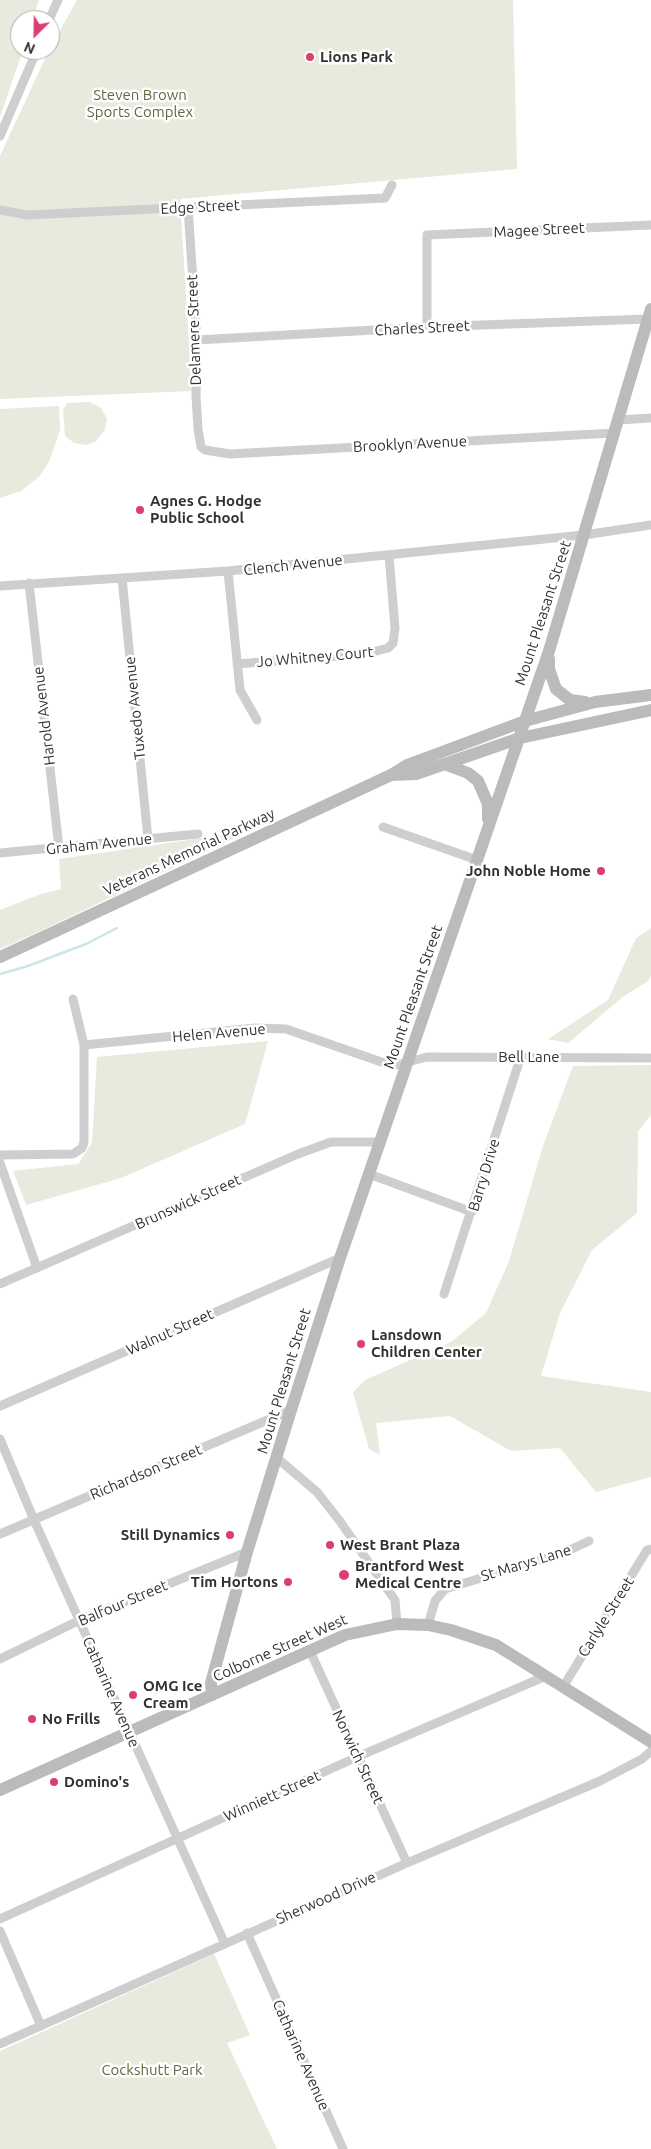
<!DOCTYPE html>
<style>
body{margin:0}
#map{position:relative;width:651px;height:2149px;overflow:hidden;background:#fff;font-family:Ubuntu,sans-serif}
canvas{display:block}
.north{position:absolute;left:10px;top:10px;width:50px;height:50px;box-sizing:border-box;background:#fff;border:1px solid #adadad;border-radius:50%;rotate:203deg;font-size:14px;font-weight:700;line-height:20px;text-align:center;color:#313131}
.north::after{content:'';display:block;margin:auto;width:18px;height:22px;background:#dc3f6f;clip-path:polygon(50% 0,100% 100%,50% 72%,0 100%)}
</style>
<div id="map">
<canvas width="651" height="2149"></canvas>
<div class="north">N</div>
</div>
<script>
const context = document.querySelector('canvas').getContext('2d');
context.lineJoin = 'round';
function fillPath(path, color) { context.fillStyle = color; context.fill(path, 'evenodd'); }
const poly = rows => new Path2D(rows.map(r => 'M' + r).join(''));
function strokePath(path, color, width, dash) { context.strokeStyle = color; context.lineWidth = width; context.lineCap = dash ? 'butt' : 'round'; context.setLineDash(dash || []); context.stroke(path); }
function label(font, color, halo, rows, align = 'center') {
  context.font = font + ' Ubuntu,sans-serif'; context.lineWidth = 5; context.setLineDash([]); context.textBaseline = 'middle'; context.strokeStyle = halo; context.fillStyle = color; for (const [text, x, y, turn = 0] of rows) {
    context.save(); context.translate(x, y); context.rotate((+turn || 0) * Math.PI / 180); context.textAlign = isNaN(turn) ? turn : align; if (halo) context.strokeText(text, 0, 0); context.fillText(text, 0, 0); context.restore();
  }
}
const green = poly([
 [0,0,39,0,32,20,20,20,20,50,23,50,0,117],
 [77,0,513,0,517,169,180,199,192,391,0,399,0,156,48,52],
 [90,402,101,408,107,419,105,430,95,442,86,445,74,443,65,436,63,410,67,403],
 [59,406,60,430,49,462,39,477,21,491,0,498,0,409],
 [250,831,38,932,0,949,0,910,41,894,61,889,59,859],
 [651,928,651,975,648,981,624,996,568,1043,548,1039,608,1000,636,938],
 [268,1041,245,1124,121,1178,26,1205,13,1171,78,1164,92,1143,97,1057],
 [651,1065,651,1115,638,1132,637,1213,592,1250,560,1313,541,1376,651,1392,651,1477,596,1492,560,1448,511,1451,450,1416,376,1423,380,1455,369,1449,353,1392,365,1380,451,1342,486,1313,509,1261,543,1146,573,1066],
 [214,1954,250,2035,227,2043,277,2149,0,2149,0,2051]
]);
const stream = poly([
 [0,974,28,966,86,944,117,928]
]);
const street = poly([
 [49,20,58,0],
 [0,136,37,50],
 [188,208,197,340,196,396,198,429,201,447,205,450,230,454,614,433],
 [0,210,27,215,385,198,392,185],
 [427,327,427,235,651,225],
 [197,340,427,327,648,319],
 [618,420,651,418],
 [228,571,240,690,257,720],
 [122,578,148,839],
 [29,583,59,848],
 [0,586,228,571,584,535,651,525],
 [237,664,365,654,388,648,393,643,395,628,389,555],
 [383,827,477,860],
 [0,853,198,834],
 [84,1045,255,1028,286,1029,393,1066,427,1057,651,1058],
 [0,1155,73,1154,82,1148,84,1142,84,1045,73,999],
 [0,1163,37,1268],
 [369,1174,472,1212],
 [0,1284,298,1154,331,1142,380,1142],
 [444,1294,521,1056],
 [0,1406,340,1258],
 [0,1439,34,1520,225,1944],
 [277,1458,317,1492,339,1520,395,1600,397,1624],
 [0,1534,291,1410],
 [428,1625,435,1601,445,1589,563,1553,589,1541],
 [310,1651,407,1863],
 [0,1659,80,1620,247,1552],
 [563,1687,647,1550,651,1549],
 [0,1919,357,1757,546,1676],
 [0,1931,41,2026],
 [247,1933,343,2149],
 [0,2044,407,1863,600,1781,642,1759,651,1751]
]);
const secondary = poly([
 [549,659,549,669,556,689,570,700,585,702],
 [444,764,468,773,478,781,488,804,488,819],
 [391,775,416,774,520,738,651,710],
 [0,957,391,775,407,765,525,721,595,702,651,695],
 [212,1695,211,1683,247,1552,291,1410,340,1258,549,651,651,309],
 [0,1790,345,1635,397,1624,428,1625,451,1630,496,1645,651,1742]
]);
const markers = [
 [310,57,5,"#dc3f6f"],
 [140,510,5,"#dc3f6f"],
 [601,871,5,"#dc3f6f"],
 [361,1344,5,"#dc3f6f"],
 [230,1535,5,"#dc3f6f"],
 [330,1545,5,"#dc3f6f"],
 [344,1575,6,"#dc3f6f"],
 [288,1582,5,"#dc3f6f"],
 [133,1695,5,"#dc3f6f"],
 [32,1719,5,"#dc3f6f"],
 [54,1782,5,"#dc3f6f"]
];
const poiNames = [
 ["Lions Park",320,57],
 ["Agnes G. Hodge",150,501],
 ["Public School",150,518],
 ["John Noble Home",591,871,"right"],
 ["Lansdown",371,1335],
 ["Children Center",371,1352],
 ["Still Dynamics",220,1535,"right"],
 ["West Brant Plaza",340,1545],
 ["Brantford West",355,1566],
 ["Medical Centre",355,1583],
 ["Tim Hortons",278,1582,"right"],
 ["OMG Ice",143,1686],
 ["Cream",143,1703],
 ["No Frills",42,1719],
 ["Domino's",64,1782]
];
const parkNames = [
 ["Steven Brown",140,95],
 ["Sports Complex",140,112],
 ["Cockshutt Park",152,2070]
];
const streetNames = [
 ["Edge Street",200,207,-3],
 ["Magee Street",539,230,-3],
 ["Charles Street",422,328,-3],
 ["Delamere Street",194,330,-92],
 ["Brooklyn Avenue",410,444,-3],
 ["Clench Avenue",293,565,-6],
 ["Mount Pleasant Street",543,613,-72],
 ["Jo Whitney Court",315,657,-5],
 ["Tuxedo Avenue",135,708,-96],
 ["Harold Avenue",44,716,-97],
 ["Graham Avenue",99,844,-6],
 ["Veterans Memorial Parkway",189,852,-25],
 ["Mount Pleasant Street",413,997,-71],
 ["Helen Avenue",219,1033,-5],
 ["Bell Lane",529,1057],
 ["Barry Drive",484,1175,-73],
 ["Brunswick Street",188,1202,-24],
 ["Walnut Street",170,1332,-24],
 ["Mount Pleasant Street",284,1381,-73],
 ["Richardson Street",146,1472,-23],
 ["St Marys Lane",526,1563,-17],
 ["Balfour Street",123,1603,-23],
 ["Carlyle Street",606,1617,-58],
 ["Colborne Street West",280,1648,-24],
 ["Catharine Avenue",111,1692,66],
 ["Norwich Street",358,1757,65],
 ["Winniett Street",272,1796,-24],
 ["Sherwood Drive",326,1898,-24],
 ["Catharine Avenue",301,2055,66]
];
fillPath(green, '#e7eadd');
strokePath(stream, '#cbe5e9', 2.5);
strokePath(street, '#cecece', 9);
strokePath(secondary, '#bbb', 12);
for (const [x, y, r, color] of markers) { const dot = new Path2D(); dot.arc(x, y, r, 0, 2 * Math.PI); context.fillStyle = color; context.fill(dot); strokePath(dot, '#fff', 2); }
label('bold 15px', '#313131', '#fff', poiNames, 'left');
label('15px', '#5e6b40', '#fff', parkNames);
label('15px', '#313131', '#fff', streetNames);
</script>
